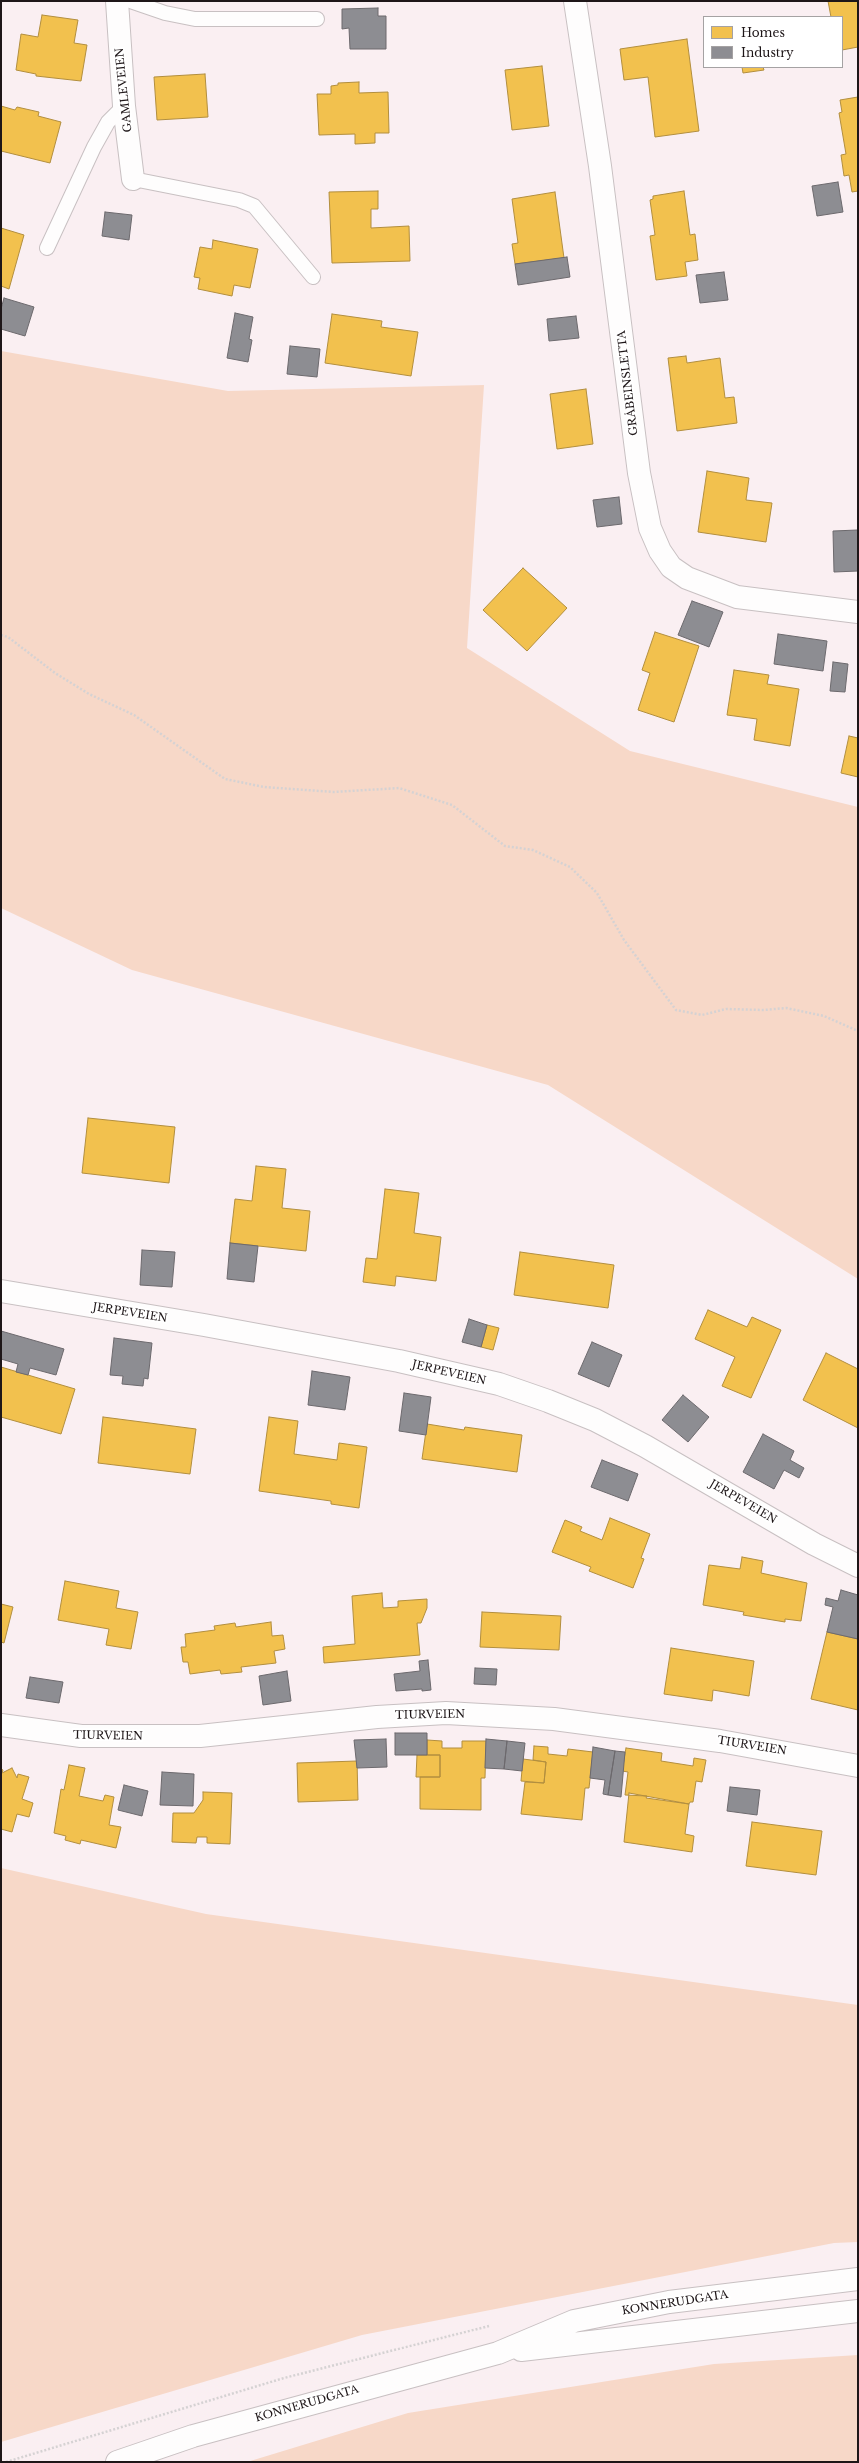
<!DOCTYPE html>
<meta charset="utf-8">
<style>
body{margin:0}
#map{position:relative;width:859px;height:2463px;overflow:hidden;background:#faeff2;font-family:"Libre Baskerville",serif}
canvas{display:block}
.frame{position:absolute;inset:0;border:2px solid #1e1618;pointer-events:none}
.legend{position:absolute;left:703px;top:16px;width:140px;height:52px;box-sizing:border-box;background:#fff;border:1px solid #a5a2a3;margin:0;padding:5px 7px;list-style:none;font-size:12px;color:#1e1618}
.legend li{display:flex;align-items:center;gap:8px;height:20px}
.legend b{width:20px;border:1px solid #a5a2a3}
</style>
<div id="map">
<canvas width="859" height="2463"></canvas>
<div class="frame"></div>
<ul class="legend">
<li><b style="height:11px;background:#f2c14e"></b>Homes</li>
<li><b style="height:11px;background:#8d8d92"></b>Industry</li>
</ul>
</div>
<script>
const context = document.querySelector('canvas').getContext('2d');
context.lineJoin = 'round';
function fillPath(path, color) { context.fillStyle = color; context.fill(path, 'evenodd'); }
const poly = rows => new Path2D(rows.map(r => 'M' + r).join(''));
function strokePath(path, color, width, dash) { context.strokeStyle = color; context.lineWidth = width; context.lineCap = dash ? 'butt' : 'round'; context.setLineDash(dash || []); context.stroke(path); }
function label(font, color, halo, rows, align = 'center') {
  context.font = font + ' "Libre Baskerville",serif'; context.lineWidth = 4; context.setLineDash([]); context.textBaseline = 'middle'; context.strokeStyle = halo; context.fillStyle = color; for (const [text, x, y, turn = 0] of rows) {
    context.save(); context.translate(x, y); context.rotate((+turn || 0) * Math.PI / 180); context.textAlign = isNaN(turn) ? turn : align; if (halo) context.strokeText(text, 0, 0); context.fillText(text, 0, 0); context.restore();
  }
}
const green = poly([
 [1,351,228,391,484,385,467,648,630,751,858,807,858,1279,548,1085,132,970,1,908],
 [1,1868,206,1914,858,2005,858,2242,834,2243,362,2335,1,2442],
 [858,2355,858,2462,247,2462,408,2413,714,2364]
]);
const homes = poly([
 [828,1,858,1,858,47,842,50,842,17,831,17,828,1],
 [42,15,78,20,74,43,87,45,81,81,36,76,36,74,16,70,21,34,38,37,42,15],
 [687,39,699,131,655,137,648,77,624,80,620,49,687,39],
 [542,66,549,126,512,130,505,70,542,66],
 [742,67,763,67,764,70,743,73,742,67],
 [205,74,208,117,157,120,154,77,205,74],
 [359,82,359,93,388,92,389,133,375,133,375,143,355,144,355,134,319,135,317,94,331,94,331,86,338,85,338,83,359,82],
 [858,97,858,191,852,192,849,175,844,176,841,155,846,154,839,113,842,112,840,100,858,97],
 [1,106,15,110,17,107,39,112,38,116,61,122,50,163,1,151,1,106],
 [378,191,378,209,371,209,371,228,409,226,410,261,332,263,329,192,378,191],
 [684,191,690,235,695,234,698,260,685,262,687,276,656,280,650,236,655,235,650,200,653,199,653,196,684,191],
 [555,192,564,258,515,264,512,244,518,243,512,199,555,192],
 [1,228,24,235,9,289,1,286,1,228],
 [213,240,258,249,250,288,234,285,232,296,198,289,200,278,194,277,200,247,212,249,213,240],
 [332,314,382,321,381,327,418,332,411,376,325,363,332,314],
 [686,356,687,363,720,358,725,398,734,397,737,423,677,431,668,358,686,356],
 [586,389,593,444,557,449,550,394,586,389],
 [707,471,749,478,746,500,772,503,766,542,698,532,707,471],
 [523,568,567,608,527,651,483,610,523,568],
 [655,632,699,646,674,722,638,710,650,673,642,670,655,632],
 [734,670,769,675,767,684,799,689,790,746,754,740,757,719,727,715,734,670],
 [849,736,858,738,858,777,841,773,849,736],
 [88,1118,175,1127,169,1183,82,1173,88,1118],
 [256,1166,286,1169,282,1208,310,1211,306,1251,230,1243,235,1199,252,1201,256,1166],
 [385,1189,419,1193,414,1233,441,1237,436,1281,396,1276,395,1286,363,1282,366,1258,377,1259,385,1189],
 [520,1252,614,1265,608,1308,514,1295,520,1252],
 [708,1310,747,1327,752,1317,781,1330,751,1398,722,1386,735,1357,695,1339,708,1310],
 [487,1325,499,1328,493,1350,481,1347,487,1325],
 [826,1353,858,1369,858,1428,803,1400,826,1353],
 [1,1367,75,1389,61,1434,1,1417,1,1367],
 [103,1417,196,1429,190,1474,98,1463,103,1417],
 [269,1417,298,1421,294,1454,337,1460,339,1443,367,1447,359,1508,331,1504,331,1501,259,1491,269,1417],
 [427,1424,464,1430,465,1427,522,1435,517,1472,422,1459,427,1424],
 [610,1518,650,1534,641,1558,644,1559,633,1588,589,1571,591,1567,552,1552,565,1520,582,1527,580,1531,602,1540,610,1518],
 [742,1557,763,1561,761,1573,807,1583,801,1621,785,1619,785,1622,743,1615,744,1612,703,1605,709,1565,740,1569,742,1557],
 [65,1581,119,1591,116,1608,138,1612,131,1649,106,1645,109,1629,58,1620,65,1581],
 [382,1593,383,1608,398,1607,398,1601,427,1599,427,1608,421,1623,417,1623,420,1655,324,1663,323,1647,355,1644,352,1596,382,1593],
 [1,1604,13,1607,4,1643,1,1642,1,1604],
 [482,1612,561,1616,559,1650,480,1647,482,1612],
 [271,1622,272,1636,283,1635,285,1649,274,1651,276,1663,241,1667,242,1672,221,1674,220,1670,190,1674,188,1662,183,1662,181,1647,186,1647,185,1634,215,1630,214,1626,235,1623,236,1627,271,1622],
 [827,1632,858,1639,858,1710,811,1699,827,1632],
 [671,1648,754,1661,749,1696,713,1690,712,1701,664,1694,671,1648],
 [427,1740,442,1741,442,1748,462,1748,462,1741,486,1741,485,1778,481,1778,481,1810,420,1809,420,1777,440,1777,440,1755,427,1755,427,1740],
 [534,1746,548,1747,548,1754,567,1756,568,1749,593,1752,589,1788,585,1788,582,1820,521,1814,525,1782,544,1783,546,1762,533,1760,534,1746],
 [626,1748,662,1753,661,1761,693,1766,694,1758,706,1760,702,1782,696,1781,693,1802,690,1802,689,1804,646,1798,647,1796,625,1795,628,1772,622,1771,626,1748],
 [417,1755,440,1755,440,1777,416,1777,417,1755],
 [523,1759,546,1762,544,1783,521,1781,523,1759],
 [357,1761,358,1800,298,1802,297,1763,357,1761],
 [69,1765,85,1768,79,1796,103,1801,105,1795,114,1797,109,1825,121,1827,116,1848,81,1840,80,1844,65,1840,66,1836,54,1833,61,1789,64,1790,69,1765],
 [12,1768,17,1778,18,1774,29,1777,22,1799,33,1803,29,1817,17,1814,12,1832,1,1829,1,1769,3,1770,2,1773,12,1768],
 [203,1792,232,1793,230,1844,207,1843,207,1837,197,1837,196,1843,172,1842,173,1813,194,1813,203,1800,203,1792],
 [629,1793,689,1804,685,1834,694,1836,692,1852,624,1842,629,1793],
 [752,1822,822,1831,816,1875,746,1866,752,1822]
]);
const industry = poly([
 [378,8,378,16,386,16,386,49,350,49,349,28,342,29,342,9,378,8],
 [838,182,843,212,817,216,812,186,838,182],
 [105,212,132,215,129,240,102,236,105,212],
 [567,257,570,277,518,285,515,264,567,257],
 [724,272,728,300,700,303,696,275,724,272],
 [4,298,34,307,25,336,1,329,1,309,4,298],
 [235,313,253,317,249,339,252,340,248,362,227,358,235,313],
 [576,316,579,338,549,341,547,319,576,316],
 [290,346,320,349,317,377,287,374,290,346],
 [619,497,622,524,597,527,593,500,619,497],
 [858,530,858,571,834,572,833,531,858,530],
 [692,601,723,612,709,647,678,635,692,601],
 [778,634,827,641,823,671,774,664,778,634],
 [833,662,848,664,845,692,830,691,833,662],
 [230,1243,258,1246,254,1282,227,1279,230,1243],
 [142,1250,175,1252,172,1287,140,1285,142,1250],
 [469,1319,487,1325,481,1347,462,1342,469,1319],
 [1,1331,64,1349,56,1375,30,1368,28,1375,16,1372,18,1364,1,1359,1,1331],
 [114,1338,152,1343,148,1379,144,1378,143,1386,122,1384,123,1376,110,1375,114,1338],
 [592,1342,622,1355,609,1387,578,1374,592,1342],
 [312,1371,350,1377,345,1410,308,1405,312,1371],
 [404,1393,431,1397,426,1435,399,1431,404,1393],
 [683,1395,709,1417,688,1442,662,1420,683,1395],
 [763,1434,794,1451,790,1460,804,1468,799,1478,784,1470,774,1489,743,1472,763,1434],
 [602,1460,638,1474,628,1501,591,1487,602,1460],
 [841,1590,858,1595,858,1639,827,1632,833,1607,825,1605,826,1598,838,1601,841,1590],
 [428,1660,431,1690,422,1691,422,1689,396,1691,394,1674,420,1671,419,1661,428,1660],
 [475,1668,497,1669,496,1685,474,1684,475,1668],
 [287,1671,291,1701,263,1705,259,1676,287,1671],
 [30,1677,63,1682,59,1703,26,1698,30,1677],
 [395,1733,427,1733,427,1755,395,1755,395,1733],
 [386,1739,387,1767,357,1768,354,1740,386,1739],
 [486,1739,507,1741,504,1769,485,1768,486,1739],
 [507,1741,525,1743,522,1771,504,1769,507,1741],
 [593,1747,615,1751,608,1795,603,1794,605,1780,590,1778,593,1747],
 [615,1751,625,1752,621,1797,608,1795,615,1751],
 [162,1772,194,1774,193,1806,160,1805,162,1772],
 [124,1785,148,1791,142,1816,118,1810,124,1785],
 [730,1787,760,1790,757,1815,727,1811,730,1787]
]);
const path = poly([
 [1,635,8,637,55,673,89,694,134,715,225,779,264,787,334,792,399,788,452,805,505,846,533,850,570,867,597,893,624,940,676,1010,702,1015,726,1009,764,1010,786,1008,824,1016,858,1031],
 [6,2462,284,2378,489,2326]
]);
const service = poly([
 [130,1,165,13,195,19,317,19],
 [133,179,239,200,254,206,313,277],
 [47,248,94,147,108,122,124,106]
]);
const minor = poly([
 [117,1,124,106,133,179],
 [575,1,600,166,639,473,650,528,660,551,671,567,687,578,737,597,858,612],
 [1,1291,204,1325,399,1361,499,1384,548,1401,595,1420,645,1446,814,1544,858,1566],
 [1,1725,81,1736,200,1736,377,1717,446,1713,554,1719,720,1741,858,1766]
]);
const secondary = poly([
 [521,2350,858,2311],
 [117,2462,193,2436,498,2353,574,2321,669,2302,858,2279]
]);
const streetNames = [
 ["GAMLEVEIEN",124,90,-96],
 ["GRÅBEINSLETTA",628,383,-97],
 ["JERPEVEIEN",130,1313,9],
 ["JERPEVEIEN",449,1373,13],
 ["JERPEVEIEN",743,1502,30],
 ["TIURVEIEN",430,1715,-1],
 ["TIURVEIEN",108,1736,1],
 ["TIURVEIEN",752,1746,9],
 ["KONNERUDGATA",675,2303,-9],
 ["KONNERUDGATA",307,2404,-16]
];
fillPath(green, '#f7d8c8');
fillPath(homes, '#f2c14e');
strokePath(homes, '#b28e3e', 1);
fillPath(industry, '#8d8d92');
strokePath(industry, '#6c696d', 1);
strokePath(service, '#c8c0c2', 16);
strokePath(minor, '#c8c0c2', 24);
strokePath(secondary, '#c8c0c2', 24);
strokePath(path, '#d5d2d3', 2.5, [2, 2]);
strokePath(service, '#fefdfd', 14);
strokePath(minor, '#fefdfd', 22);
strokePath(secondary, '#fefdfd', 22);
label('11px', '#1e1618', '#fff', streetNames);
</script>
